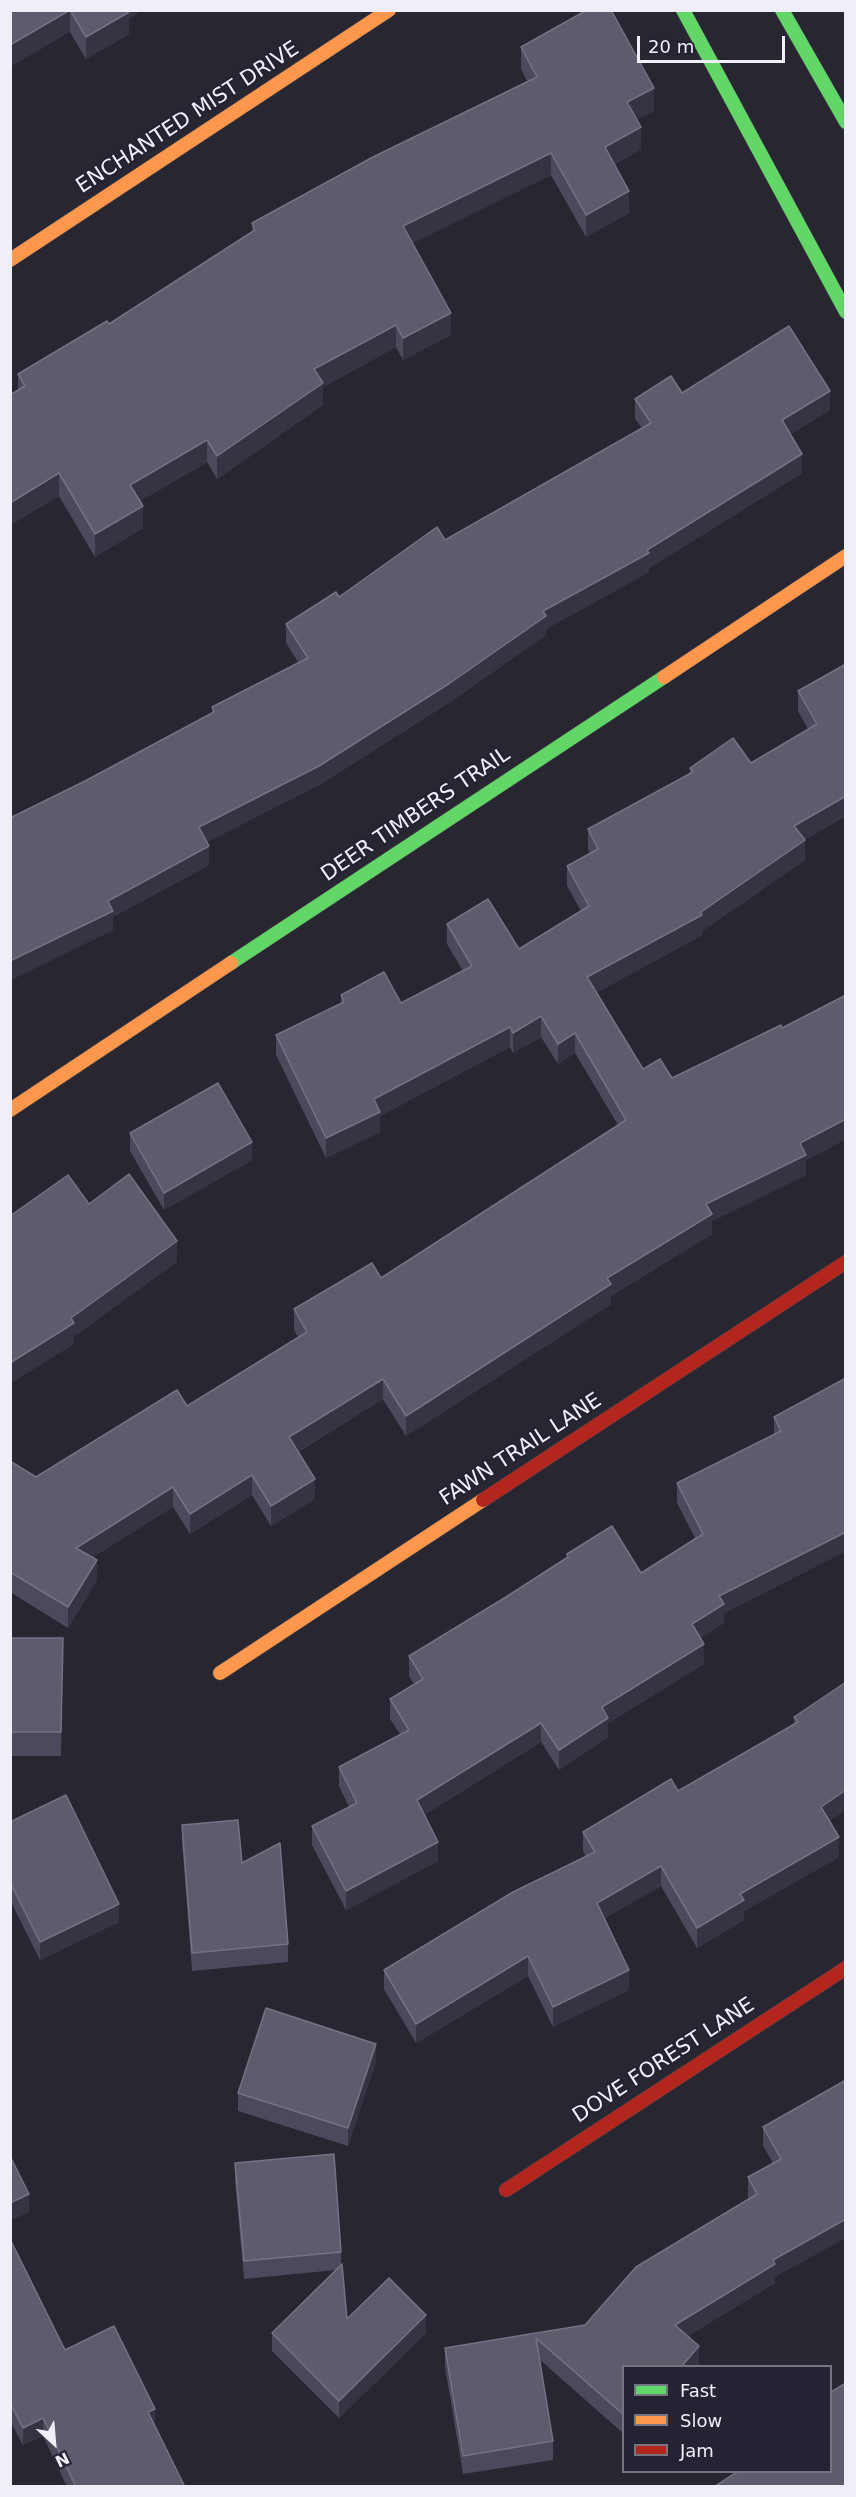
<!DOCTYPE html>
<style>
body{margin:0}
#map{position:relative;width:856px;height:2497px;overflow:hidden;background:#282630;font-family:"DejaVu Sans",sans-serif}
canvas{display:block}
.frame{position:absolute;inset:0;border:12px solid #efeff9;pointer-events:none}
.legend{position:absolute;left:622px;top:2365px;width:210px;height:108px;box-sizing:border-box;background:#242333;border:2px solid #757582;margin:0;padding:8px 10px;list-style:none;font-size:18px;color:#efeff9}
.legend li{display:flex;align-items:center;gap:12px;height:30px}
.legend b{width:30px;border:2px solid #757582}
.north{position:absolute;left:24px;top:2413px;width:60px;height:60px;-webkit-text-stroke:4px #242333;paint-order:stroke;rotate:154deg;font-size:16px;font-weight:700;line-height:24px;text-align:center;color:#efeff9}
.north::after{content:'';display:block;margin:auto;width:21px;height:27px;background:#efeff9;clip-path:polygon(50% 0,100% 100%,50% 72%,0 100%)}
.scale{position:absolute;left:637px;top:36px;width:148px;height:27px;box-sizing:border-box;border:3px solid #efeff9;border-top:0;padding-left:8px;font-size:18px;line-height:21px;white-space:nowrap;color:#efeff9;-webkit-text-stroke:4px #242333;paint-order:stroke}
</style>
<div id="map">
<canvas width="856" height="2497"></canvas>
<div class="frame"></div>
<ul class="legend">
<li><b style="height:8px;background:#63d668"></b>Fast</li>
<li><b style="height:8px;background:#ff974d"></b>Slow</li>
<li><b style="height:8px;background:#b3261e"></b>Jam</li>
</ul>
<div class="north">N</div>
<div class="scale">20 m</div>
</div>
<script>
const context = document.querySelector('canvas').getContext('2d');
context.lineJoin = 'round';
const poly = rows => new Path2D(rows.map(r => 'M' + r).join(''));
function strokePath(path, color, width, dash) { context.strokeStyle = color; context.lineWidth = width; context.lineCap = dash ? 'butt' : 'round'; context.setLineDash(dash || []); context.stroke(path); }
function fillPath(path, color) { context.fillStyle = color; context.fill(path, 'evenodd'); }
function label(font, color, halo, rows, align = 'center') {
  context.font = font + ' "DejaVu Sans",sans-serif'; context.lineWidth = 4.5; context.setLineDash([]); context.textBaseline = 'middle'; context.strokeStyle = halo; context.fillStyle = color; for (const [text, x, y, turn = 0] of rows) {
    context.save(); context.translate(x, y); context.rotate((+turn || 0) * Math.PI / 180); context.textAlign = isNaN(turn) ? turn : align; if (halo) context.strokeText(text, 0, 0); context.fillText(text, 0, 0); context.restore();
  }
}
const fast = poly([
 [683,10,846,312],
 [782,10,846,122],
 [231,963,664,677]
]);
const slow = poly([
 [10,260,389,10],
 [664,677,846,556],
 [10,1110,231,963],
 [220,1673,483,1500]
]);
const jam = poly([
 [483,1500,846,1262],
 [506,2190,846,1968]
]);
const wall = poly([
 [10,10,141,10,129,19,129,34,86,59,70,32],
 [521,47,654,111,637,119,641,149,615,164,629,213,586,237,551,175,412,243,451,335,403,360,396,347,323,387,323,405,217,479,207,462,140,501,143,528,95,557,59,496,10,525,10,395,18,390,18,374,109,324,252,232,252,223,527,81,521,69],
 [682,393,830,410,790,434,802,473,649,568,649,572,546,629,546,635,450,702,319,785,207,842,209,865,113,917,113,930,10,980,10,818,85,781,212,713,212,707,298,662,286,643,286,624,445,540,642,428,635,419,635,399],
 [846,664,846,816,804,840,805,860,702,931,702,935,596,993,643,1069,672,1078,782,1028,846,995,846,1139,806,1160,806,1175,712,1221,712,1234,611,1296,611,1304,406,1436,383,1399,298,1452,315,1499,271,1526,252,1495,190,1534,173,1507,92,1557,97,1580,68,1628,10,1592,10,1461,36,1477,187,1406,298,1337,294,1330,294,1309,381,1278,618,1125,575,1053,558,1064,541,1037,513,1053,510,1047,380,1116,380,1132,326,1158,276,1055,276,1035,341,1003,341,995,401,1003,463,971,447,944,447,924,519,949,581,911,567,886,567,866,590,854,588,849,588,829,690,773,690,768,751,763,808,729,798,711,798,691],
 [130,1133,252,1160,164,1210,130,1151],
 [846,1378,846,1551,724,1613,724,1623,700,1638,704,1664,608,1723,608,1737,559,1770,541,1742,424,1815,438,1861,346,1910,312,1845,312,1826,349,1807,339,1786,339,1767,400,1734,390,1719,390,1699,414,1684,409,1676,409,1656,506,1597,567,1558,567,1554,641,1573,695,1538,677,1503,677,1483,774,1435,774,1417],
 [10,1638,63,1638,61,1756,10,1756],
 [846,1682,830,1821,839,1857,744,1911,744,1920,697,1948,661,1886,604,1918,629,1990,553,2027,528,1976,416,2043,384,1989,384,1970,586,1857,583,1851,583,1832,678,1791,794,1724,794,1717],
 [10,1822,119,1922,40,1960,10,1900],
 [182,1825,242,1863,288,1944,288,1962,192,1971,182,1842],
 [376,2061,348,2146,238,2111,238,2093],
 [846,2080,775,2277,775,2283,688,2336,699,2365,698,2367,624,2367,624,2434,540,2360,553,2441,553,2460,463,2474,445,2367,445,2348,585,2325,749,2198,748,2196,748,2177,773,2163,763,2146,763,2127],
 [235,2163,341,2252,341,2265,347,2319,426,2333,339,2418,272,2351,272,2333,336,2270,244,2279,235,2181],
 [10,2239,65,2350,155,2425,185,2487,67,2487,43,2436,23,2445,10,2421]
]);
const shadedWall = poly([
 [70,10,70,32,10,67,10,45],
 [123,10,141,10,129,19,129,34,86,59,86,37],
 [654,88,654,111,627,124,627,102],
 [641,127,641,149,605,169,605,147],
 [551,153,551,175,403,248,403,226],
 [629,191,629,213,586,237,586,215],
 [451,313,451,335,403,360,403,338],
 [396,325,396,347,323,387,323,405,217,479,217,456,314,369],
 [830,391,830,410,782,440,782,420],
 [207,440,207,462,130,507,130,485],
 [802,454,802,473,649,568,649,572,546,629,546,635,450,702,319,785,199,846,199,827,543,611,647,550],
 [59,473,59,496,10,525,10,503],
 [143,506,143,528,95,557,95,534],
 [846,796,846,816,794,846,794,826],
 [805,840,805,860,702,931,702,935,587,998,587,977,701,912],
 [209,846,209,865,113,917,113,930,10,980,10,961,108,901],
 [541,1016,541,1037,513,1053,513,1033],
 [510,1027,510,1047,380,1116,380,1132,326,1158,326,1138,374,1099],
 [575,1033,575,1053,558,1064,558,1044],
 [846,1119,846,1139,806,1160,806,1175,712,1221,712,1234,611,1296,611,1304,406,1436,406,1416,706,1204,800,1143],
 [252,1142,252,1160,164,1210,164,1193],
 [177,1241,177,1262,74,1337,74,1344,10,1384,10,1363],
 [383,1379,383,1399,289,1457,289,1437],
 [252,1475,252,1495,190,1534,190,1514],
 [315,1479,315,1499,271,1526,271,1506],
 [173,1487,173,1507,76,1568,76,1548],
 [846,1532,846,1551,724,1613,724,1623,692,1643,692,1624,719,1596],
 [97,1560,97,1580,68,1628,68,1607],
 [704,1644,704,1664,608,1723,608,1737,559,1770,559,1750,602,1707],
 [541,1723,541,1742,417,1820,417,1800],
 [846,1790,846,1810,821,1827,821,1807],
 [839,1837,839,1857,744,1911,744,1920,697,1948,697,1928,740,1894],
 [438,1842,438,1861,346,1910,346,1891],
 [661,1866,661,1886,597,1923,597,1903],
 [119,1904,119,1922,40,1960,40,1942],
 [528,1956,528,1976,416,2043,416,2024],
 [629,1970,629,1990,553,2027,553,2007],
 [376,2044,376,2061,348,2146,348,2128],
 [29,2194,29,2212,10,2221,10,2203],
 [846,2219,846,2238,775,2277,775,2283,675,2344,675,2325,773,2260],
 [426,2315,426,2333,339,2418,339,2401],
 [699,2346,699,2365,698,2367,681,2367],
 [155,2409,155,2427,148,2412],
 [43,2418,43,2436,23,2445,23,2428]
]);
const building = poly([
 [10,10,70,10,10,45,10,10],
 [70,10,129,10,129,12,86,37,70,10],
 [587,10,611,10,654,88,627,102,641,127,605,147,629,191,586,215,551,153,403,226,451,313,403,338,396,325,314,369,323,383,217,456,207,440,130,485,143,506,95,534,59,473,10,503,10,395,25,386,18,374,107,321,109,324,255,230,252,223,373,157,537,77,521,47,587,10],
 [789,326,830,391,782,420,802,454,647,550,649,553,543,611,546,616,450,683,319,766,199,827,209,846,108,901,113,911,10,961,10,818,85,781,214,712,212,707,308,658,286,624,336,592,339,597,437,527,445,540,651,423,635,399,671,376,682,393,789,326],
 [846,664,846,796,794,826,805,840,701,912,702,915,587,977,643,1069,660,1059,672,1078,781,1025,782,1028,846,995,846,1119,800,1143,806,1155,706,1204,712,1214,607,1278,611,1284,406,1416,383,1379,289,1437,315,1479,271,1506,252,1475,190,1514,173,1487,76,1548,97,1560,68,1607,10,1572,10,1461,36,1477,177,1390,187,1406,307,1332,294,1309,372,1263,381,1278,626,1120,575,1033,558,1044,541,1016,513,1033,510,1027,374,1099,380,1112,326,1138,276,1035,344,1002,341,995,384,972,401,1003,472,966,447,924,488,899,519,949,589,906,567,866,598,849,588,829,693,772,690,768,733,738,751,763,817,724,798,691,846,664],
 [218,1083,252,1142,164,1193,130,1133,218,1083],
 [129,1174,177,1241,71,1318,74,1323,10,1363,10,1216,68,1175,89,1204,129,1174],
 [846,1378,846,1532,719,1596,724,1604,692,1624,704,1644,602,1707,608,1718,559,1750,541,1723,417,1800,438,1842,346,1891,312,1826,357,1803,339,1767,409,1730,390,1699,423,1679,409,1656,506,1597,568,1557,567,1554,612,1526,641,1573,703,1534,677,1483,781,1431,774,1417,846,1378],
 [10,1638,63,1638,61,1732,10,1732,10,1638],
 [846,1682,846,1790,821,1807,839,1837,740,1894,744,1900,697,1928,661,1866,597,1903,629,1970,553,2007,528,1956,416,2024,384,1970,513,1892,595,1852,583,1832,671,1779,678,1791,798,1722,794,1717,846,1682],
 [66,1795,119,1904,40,1942,10,1882,10,1822,66,1795],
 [238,1820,242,1863,280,1843,288,1944,192,1953,182,1825,238,1820],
 [266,2008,376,2044,348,2128,238,2093,266,2008],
 [846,2080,846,2219,773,2260,775,2264,675,2325,699,2346,681,2367,624,2367,624,2415,536,2338,553,2441,463,2456,445,2348,585,2325,636,2267,757,2194,748,2177,781,2159,763,2127,846,2080],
 [334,2154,341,2252,244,2261,235,2163,334,2154],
 [10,2156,29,2194,10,2203,10,2156],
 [10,2239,65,2350,114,2326,155,2409,148,2412,185,2487,76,2487,43,2418,23,2428,10,2403,10,2239],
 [342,2264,347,2319,389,2278,426,2315,339,2401,272,2333,342,2264],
 [846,2383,846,2487,714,2487,737,2472,831,2472,831,2392,846,2383]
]);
const streetNames = [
 ["ENCHANTED MIST DRIVE",188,118,-33],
 ["DEER TIMBERS TRAIL",416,815,-34],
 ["FAWN TRAIL LANE",521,1450,-33],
 ["DOVE FOREST LANE",664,2061,-33]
];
strokePath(fast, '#45454c', 15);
strokePath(slow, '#45454c', 15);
strokePath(jam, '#45454c', 15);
strokePath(fast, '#63d668', 14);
strokePath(slow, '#ff974d', 14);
strokePath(jam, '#b3261e', 14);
fillPath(wall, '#4c495c');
fillPath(shadedWall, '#363443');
fillPath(building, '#5e5b6d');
strokePath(building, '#747283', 1.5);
label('21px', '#efeff9', '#242333', streetNames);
</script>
